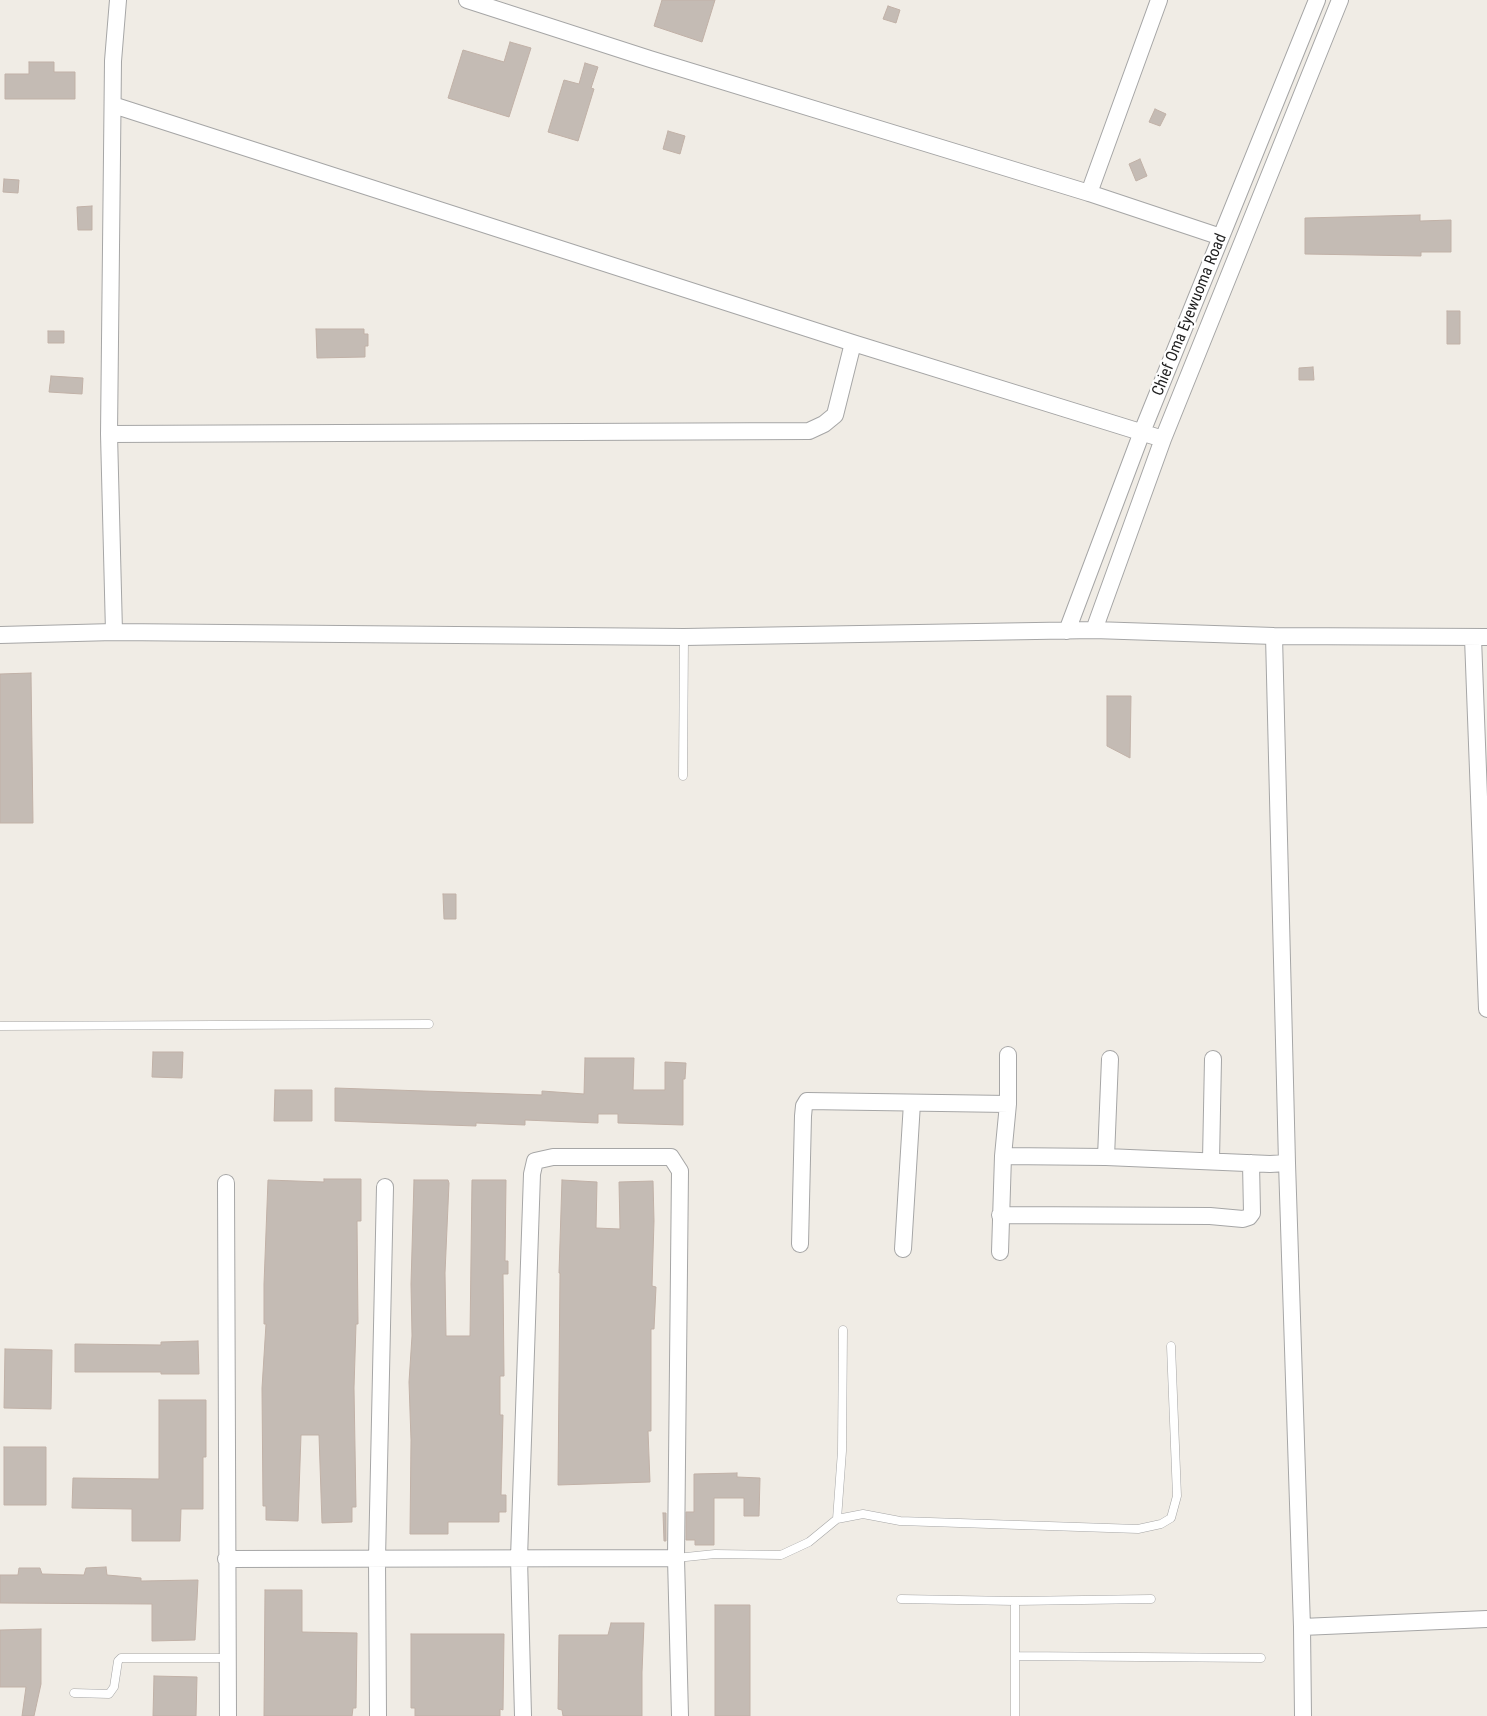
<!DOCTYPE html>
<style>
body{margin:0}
canvas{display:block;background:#f0ece5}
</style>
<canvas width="1487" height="1716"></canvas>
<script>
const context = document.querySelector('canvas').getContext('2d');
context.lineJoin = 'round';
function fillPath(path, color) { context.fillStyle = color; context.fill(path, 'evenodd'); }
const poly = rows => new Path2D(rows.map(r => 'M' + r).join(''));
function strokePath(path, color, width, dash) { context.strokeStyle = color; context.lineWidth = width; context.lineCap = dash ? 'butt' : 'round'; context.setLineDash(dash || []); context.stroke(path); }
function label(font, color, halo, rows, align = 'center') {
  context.font = font + ' "Roboto Condensed",sans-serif'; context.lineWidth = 4.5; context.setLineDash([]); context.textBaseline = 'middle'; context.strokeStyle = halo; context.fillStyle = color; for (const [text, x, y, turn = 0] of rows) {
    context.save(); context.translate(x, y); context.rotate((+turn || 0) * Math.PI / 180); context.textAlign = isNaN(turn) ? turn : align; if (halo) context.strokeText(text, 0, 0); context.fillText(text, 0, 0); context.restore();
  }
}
const building = poly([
 [662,0,715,0,702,42,654,26,662,0],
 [888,6,900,10,896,23,883,19,888,6],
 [510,42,531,48,509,117,448,98,463,50,504,62,510,42],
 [29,62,54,62,54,72,75,72,75,99,5,99,5,74,29,74,29,62],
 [585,63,598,67,591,88,594,89,578,141,548,132,564,80,579,84,585,63],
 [1155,109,1166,114,1160,126,1149,122,1155,109],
 [668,131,685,136,680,154,663,149,668,131],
 [1140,159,1147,176,1136,181,1129,164,1140,159],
 [4,179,19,180,18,193,3,192,4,179],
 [92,206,92,230,78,230,77,207,92,206],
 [1420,215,1420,221,1451,220,1451,252,1421,252,1421,256,1305,254,1305,218,1420,215],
 [1447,311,1460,311,1460,344,1447,344,1447,311],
 [316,329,364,329,364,334,368,334,368,346,365,346,365,357,317,358,316,329],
 [48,331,64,331,64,343,48,343,48,331],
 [1313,367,1314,380,1299,380,1299,368,1313,367],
 [51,376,83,378,82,394,49,392,51,376],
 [31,673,33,823,0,823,0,674,31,673],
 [1107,696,1131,696,1130,758,1107,746,1107,696],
 [443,894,456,894,456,919,444,919,443,894],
 [153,1052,183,1052,182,1078,152,1077,153,1052],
 [585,1058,634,1058,633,1090,665,1090,665,1062,686,1063,685,1079,683,1079,683,1125,618,1123,618,1114,598,1114,598,1123,525,1120,525,1125,476,1123,476,1126,335,1121,335,1088,542,1095,542,1091,584,1094,585,1058],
 [275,1090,312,1090,312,1121,274,1121,275,1090],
 [324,1179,361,1179,361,1221,357,1221,358,1324,356,1324,354,1388,356,1507,352,1507,352,1522,322,1523,319,1435,301,1435,298,1521,266,1520,266,1506,263,1506,262,1388,266,1324,264,1324,264,1284,268,1180,324,1182,324,1179],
 [414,1180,448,1180,449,1183,445,1273,446,1336,470,1336,472,1180,506,1180,505,1261,508,1261,508,1274,503,1274,504,1376,500,1376,500,1415,503,1415,501,1495,506,1495,506,1512,499,1512,499,1522,448,1522,448,1534,410,1534,411,1440,409,1382,412,1336,411,1284,414,1180],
 [562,1180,597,1182,596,1228,620,1229,619,1182,653,1181,654,1221,652,1286,656,1287,654,1329,651,1329,651,1431,648,1431,650,1482,558,1485,560,1273,559,1273,562,1180],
 [198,1341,199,1374,161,1374,161,1372,75,1372,75,1344,161,1345,161,1342,198,1341],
 [5,1349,52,1350,51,1409,4,1408,5,1349],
 [159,1400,206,1400,206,1457,203,1457,203,1509,181,1509,180,1541,132,1541,132,1509,72,1508,73,1478,159,1479,159,1400],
 [4,1447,46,1447,46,1505,4,1505,4,1447],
 [737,1473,737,1477,760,1478,759,1516,744,1516,744,1498,714,1498,714,1545,695,1545,695,1540,686,1540,686,1512,694,1512,694,1474,737,1473],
 [663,1513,666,1513,666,1541,664,1541,663,1513],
 [106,1567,107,1575,141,1578,141,1581,198,1580,195,1640,152,1641,152,1604,0,1603,0,1575,18,1575,19,1568,40,1568,42,1574,84,1575,86,1568,106,1567],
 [265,1590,302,1590,302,1632,357,1633,356,1708,353,1708,352,1716,264,1716,265,1590],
 [715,1605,750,1605,750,1716,715,1716,715,1605],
 [611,1623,644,1623,642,1672,642,1716,563,1716,562,1710,558,1709,559,1635,608,1635,611,1623],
 [41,1629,41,1684,34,1716,22,1716,26,1687,0,1687,0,1630,41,1629],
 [411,1634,504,1634,503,1710,500,1709,500,1716,415,1716,415,1708,411,1708,411,1634],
 [154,1676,197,1677,196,1716,153,1716,154,1676]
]);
const lane = poly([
 [683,776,684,637],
 [0,1026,429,1024],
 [837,1519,842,1451,843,1330],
 [676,1558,715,1554,781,1555,809,1542,837,1519,863,1514,900,1521,1138,1529,1161,1524,1171,1518,1177,1496,1171,1346],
 [901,1599,1015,1601,1015,1716],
 [1015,1601,1151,1599],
 [1016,1656,1261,1658],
 [74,1693,109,1694,114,1687,118,1661,121,1658,227,1658]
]);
const street = poly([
 [467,0,650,59,1089,193,1221,237],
 [113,105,853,343,1163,439],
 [1089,193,1159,0],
 [109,434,809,431,824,424,835,415,853,343],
 [1094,630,1163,439,1340,0],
 [1067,631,1142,432,1317,0],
 [114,632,109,434,113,61,118,0],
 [0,635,114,632,684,637,1094,630,1274,636,1487,637],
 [1274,636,1287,1163,1302,1627,1303,1716],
 [1473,638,1487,1009],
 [1008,1055,1008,1104,1003,1156,1106,1157,1270,1164,1287,1163],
 [1106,1157,1110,1059],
 [1211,1160,1213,1059],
 [226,1183,228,1716],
 [1000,1215,1210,1216,1243,1219,1249,1217,1252,1213,1251,1163],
 [800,1244,803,1116,804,1106,807,1101,1008,1104],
 [903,1249,912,1103],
 [1000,1252,1003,1156],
 [226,1559,676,1558],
 [1302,1627,1487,1619],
 [378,1716,377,1559,385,1187],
 [523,1716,519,1558,532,1174,535,1161,553,1157,671,1157,680,1171,676,1558,680,1716]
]);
const streetNames = [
 ["Chief Oma Eyewuoma Road",1190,315,-68]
];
fillPath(building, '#c4bbb4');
strokePath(building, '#c1b1a7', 1);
strokePath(lane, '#a6a6a6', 9);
strokePath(street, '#a6a6a6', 18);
strokePath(lane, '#fff', 8);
strokePath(street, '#fff', 16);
label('16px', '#1f1f1f', '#fff', streetNames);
</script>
